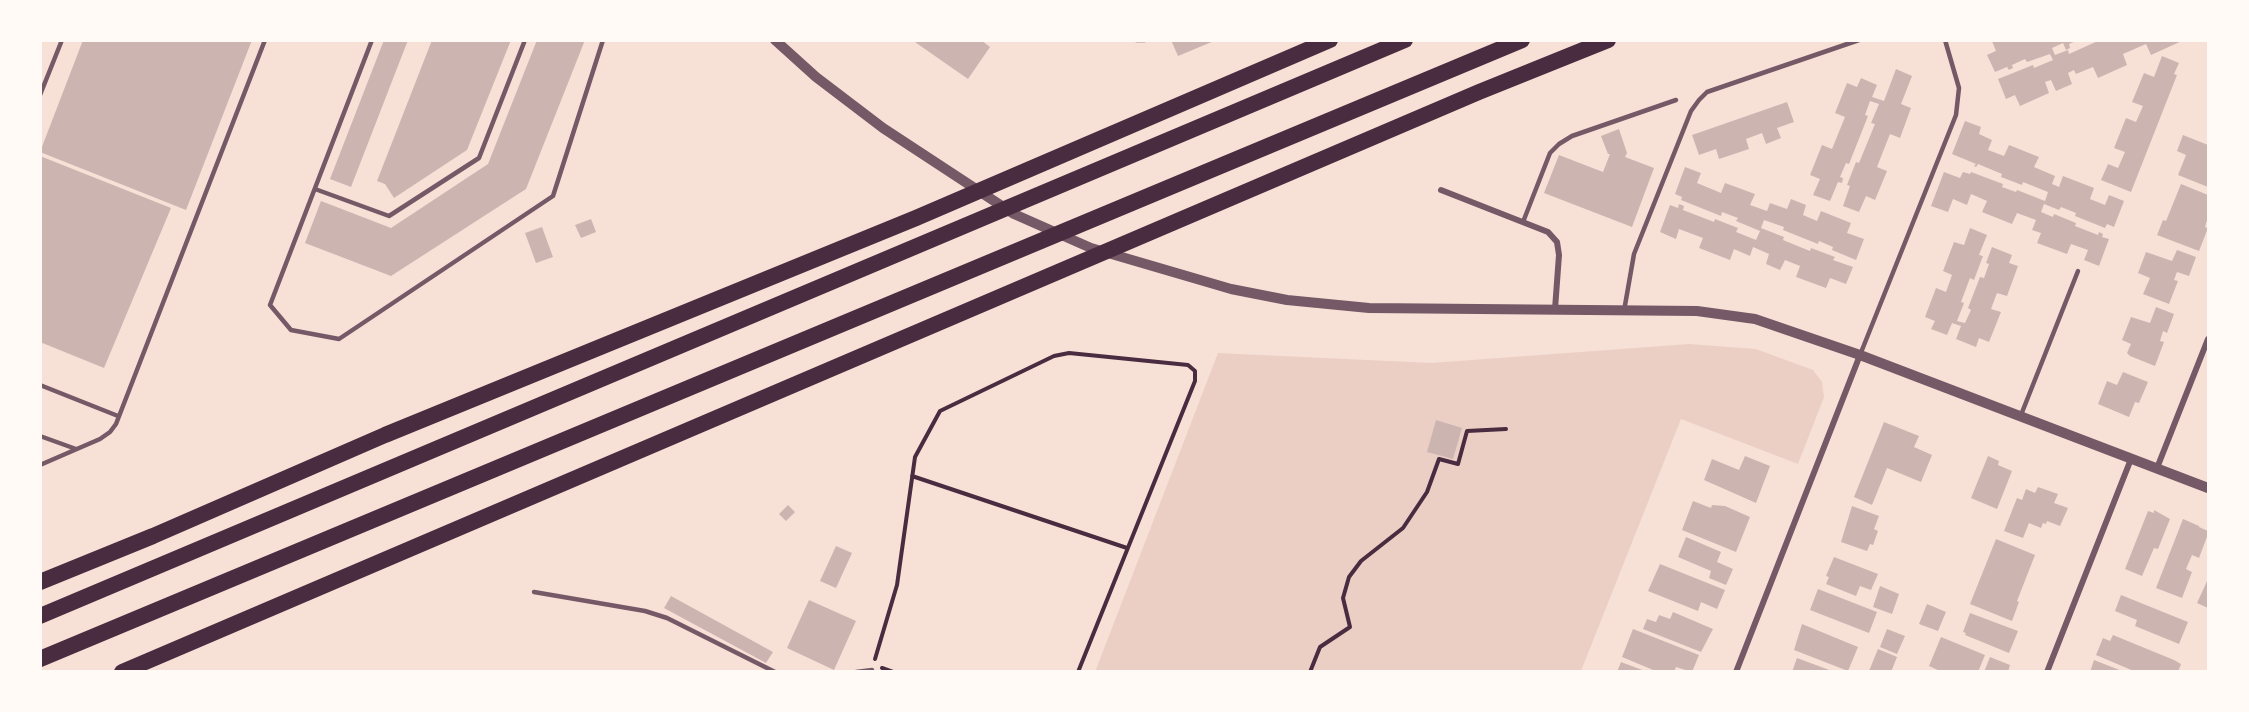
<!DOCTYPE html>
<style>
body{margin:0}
#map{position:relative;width:2249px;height:712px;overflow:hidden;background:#f7e1d7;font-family:Montserrat,sans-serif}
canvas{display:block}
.frame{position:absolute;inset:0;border:42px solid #fffaf5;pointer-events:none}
</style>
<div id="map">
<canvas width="2249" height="712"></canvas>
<div class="frame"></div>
</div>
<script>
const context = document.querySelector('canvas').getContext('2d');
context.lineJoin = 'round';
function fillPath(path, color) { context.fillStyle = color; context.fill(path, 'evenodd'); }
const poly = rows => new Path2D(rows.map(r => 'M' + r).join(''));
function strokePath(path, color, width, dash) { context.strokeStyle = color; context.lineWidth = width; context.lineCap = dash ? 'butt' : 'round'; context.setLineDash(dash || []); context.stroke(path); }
const green = poly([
 [1689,344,1756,349,1813,370,1822,382,1824,397,1798,464,1681,419,1581,671,1095,672,1218,353,1431,363]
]);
const building = poly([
 [83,40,252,40,186,210,40,152],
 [384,40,408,40,351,187,330,179],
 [432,40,511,40,467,150,394,198,385,184,377,181],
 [537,40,585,40,526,189,391,276,305,243,321,201,391,228,488,164],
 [912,40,981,40,990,47,968,79],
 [1171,40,1214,40,1214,41,1178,56],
 [1994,40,2078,40,2069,44,2070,48,2066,50,2063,43,2052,48,2055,55,2068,50,2069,54,2100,40,2184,40,2151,55,2146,44,2123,54,2127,65,2098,78,2093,67,2076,74,2074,70,2068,73,2072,84,2056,91,2051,80,2045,82,2049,93,2020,106,2015,95,2006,99,1998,79,2033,65,2034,68,2053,60,2050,54,2027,62,2025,59,2012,65,2013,68,2009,70,2007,67,1995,72,1987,55,1996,51,1992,41],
 [2162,56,2179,63,2174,74,2177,75,2131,192,2101,180,2108,164,2118,168,2125,152,2114,148,2126,118,2136,122,2143,106,2132,102,2144,73,2154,77],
 [1896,69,1912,76,1901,104,1911,108,1900,138,1890,134,1877,167,1887,171,1875,200,1866,196,1859,212,1843,206,1850,186,1847,185,1856,162,1859,163,1875,124,1871,123,1879,104,1870,101,1865,115,1868,116,1849,164,1846,163,1840,177,1843,178,1842,183,1838,182,1830,201,1813,195,1820,179,1810,175,1822,145,1832,149,1845,117,1835,113,1847,83,1857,87,1861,78,1877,85,1872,97,1884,101],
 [1787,102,1794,122,1777,128,1781,138,1766,144,1762,133,1746,139,1749,149,1719,159,1716,149,1699,155,1692,135],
 [1965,121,1981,127,1979,134,1992,140,1988,150,2004,156,2009,145,2039,157,2034,167,2055,176,2052,184,2059,187,2063,176,2094,188,2090,199,2105,205,2109,195,2124,201,2114,227,2107,224,2105,228,2075,216,2076,213,2061,207,2059,210,2044,204,2041,212,2053,217,2054,214,2076,223,2075,226,2098,235,2099,232,2103,234,2102,237,2109,239,2099,266,2084,260,2088,250,2071,244,2067,254,2037,243,2041,233,2032,230,2036,220,2017,213,2012,224,1982,212,1987,201,1971,194,1967,205,1953,199,1948,212,1931,206,1944,172,1960,178,1963,172,1970,174,1971,172,2003,184,2002,187,2016,192,2017,190,2045,201,2048,192,2023,182,2022,185,2001,177,2002,174,1978,164,1976,167,1974,166,1976,164,1952,154],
 [1619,129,1627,153,1625,157,1654,168,1632,227,1544,193,1559,155,1603,172,1610,154,1608,154,1601,136],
 [2183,135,2208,145,2208,187,2178,175,2186,155,2177,151],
 [40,156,171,208,104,368,40,342],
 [1685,167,1701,173,1697,183,1721,193,1725,183,1755,194,1750,205,1767,211,1770,203,1787,209,1791,199,1806,205,1803,215,1817,221,1821,211,1851,223,1847,233,1864,239,1856,260,1832,250,1833,247,1819,241,1818,244,1783,230,1784,227,1764,220,1761,228,1784,237,1783,240,1810,251,1811,248,1835,257,1833,260,1853,267,1846,284,1830,278,1826,288,1796,277,1800,266,1785,260,1780,270,1766,264,1769,254,1753,247,1750,256,1734,249,1730,260,1699,248,1703,238,1679,229,1676,239,1660,232,1670,205,1678,208,1679,204,1684,206,1683,210,1714,222,1715,219,1738,228,1736,232,1756,240,1760,231,1736,221,1738,218,1722,212,1721,216,1681,200,1682,197,1675,194],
 [2181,184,2208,195,2208,217,2205,227,2208,228,2199,251,2157,235,2163,220,2166,221],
 [591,219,596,232,581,238,575,225],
 [542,227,553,257,536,263,525,233],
 [1970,228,1987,235,1979,255,1983,256,1974,280,1970,278,1961,302,1964,303,1957,321,1965,323,1971,310,1968,308,1980,277,1984,278,1989,264,1986,263,1992,247,2012,255,2009,263,2018,266,2007,296,1997,293,1991,309,2001,312,1989,342,1979,338,1976,347,1956,339,1961,326,1952,323,1947,335,1931,329,1935,321,1925,317,1936,288,1946,292,1952,275,1943,271,1954,242,1964,245],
 [2177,250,2196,257,2189,276,2177,272,2174,280,2178,281,2169,304,2143,294,2150,278,2138,273,2146,252,2172,261],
 [2156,307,2174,314,2167,333,2163,331,2160,341,2164,342,2155,366,2130,356,2127,353,2131,344,2122,340,2131,317,2150,323],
 [2123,372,2148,382,2139,403,2135,402,2129,417,2098,404,2107,381,2117,385],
 [1436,420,1462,428,1453,459,1427,452],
 [1884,422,1919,436,1914,447,1932,455,1921,482,1887,468,1872,505,1854,497],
 [1745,456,1770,466,1756,503,1704,480,1712,459,1739,470],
 [1988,456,1999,461,1998,465,2012,471,1997,509,1971,498],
 [2038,487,2058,494,2054,503,2068,508,2060,526,2047,521,2046,524,2043,523,2041,528,2029,523,2023,538,2004,531,2017,498,2022,500,2026,489,2035,493],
 [1693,501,1711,508,1712,505,1725,506,1750,517,1736,552,1682,530],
 [788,505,795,512,786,521,779,514],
 [1852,506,1879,516,1874,529,1878,531,1873,545,1870,544,1867,551,1841,542],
 [2154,510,2170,519,2158,549,2154,548,2142,576,2125,569,2148,511,2154,513],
 [2183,519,2199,526,2199,527,2208,531,2208,534,2199,558,2192,555,2186,569,2192,572,2182,598,2156,588],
 [1686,537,1721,552,1717,562,1733,569,1726,585,1709,578,1711,571,1678,557],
 [1996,539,2035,555,2017,601,2019,602,2012,621,1970,604],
 [836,546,852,553,836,588,820,581],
 [1834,557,1878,574,1871,590,1860,586,1856,596,1826,584,1829,577,1826,576],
 [1660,564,1725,590,1717,609,1701,602,1698,611,1648,591],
 [2208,579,2208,608,2197,603],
 [1880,586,1899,594,1892,614,1873,607],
 [1818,589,1877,612,1869,633,1810,610],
 [2121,595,2188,622,2179,644,2135,626,2137,620,2115,611],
 [671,596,773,652,766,663,664,608],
 [809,600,856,621,834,670,787,648],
 [1927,604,1946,612,1938,631,1919,624],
 [1673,612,1713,629,1701,652,1643,629,1647,619,1656,622,1659,615,1670,619],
 [1970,613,2018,631,2009,653,1965,635,1966,633,1963,632],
 [1802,624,1858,647,1848,671,1794,650],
 [1633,629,1699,655,1692,672,1676,667,1674,672,1658,672,1622,657],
 [1887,629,1905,636,1897,654,1880,647],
 [2113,635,2174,660,2181,664,2178,672,2136,672,2096,655,2103,638,2110,641],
 [1941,637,1985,655,1978,672,1942,672,1929,666],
 [1878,649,1897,657,1891,672,1869,671],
 [1990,657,2010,665,2008,672,1984,672],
 [1797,658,1832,671,1832,672,1792,672],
 [2094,660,2122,671,2122,672,2090,672],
 [1621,662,1645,671,1645,672,1617,672]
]);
const path = poly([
 [912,476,1127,548],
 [875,659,897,585,915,457,940,411,1054,356,1069,353,1188,365,1195,371,1195,381,1078,672],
 [882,668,893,672],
 [1310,672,1320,647,1350,627,1343,598,1349,577,1361,561,1403,528,1427,492,1439,459,1458,464,1467,431,1506,429]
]);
const service = poly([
 [372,40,270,305,291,330,339,339,553,196,603,40],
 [1136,40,1145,40],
 [40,95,62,40],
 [315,189,389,216,479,158,525,40],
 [1523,222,1550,153,1559,144,1572,136,1676,100],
 [1624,311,1634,254,1691,111,1699,100,1707,92,1859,40],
 [1860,355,1956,115,1959,88,1945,40],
 [40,385,118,416],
 [2021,415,2078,271],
 [40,436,76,449],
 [40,465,100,439,110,432,116,424,265,40],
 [534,592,645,611,667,618,775,672],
 [856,672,872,670]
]);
const minor = poly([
 [1441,190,1548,232,1557,242,1559,255,1555,309],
 [2157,468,2208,339],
 [1736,672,1860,355],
 [2047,672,2131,459]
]);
const tertiary = poly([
 [775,40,816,77,883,128,1014,214,1091,248,1231,289,1287,300,1369,308,1697,311,1755,319,1860,355,2208,488]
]);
const motorway = poly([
 [40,582,153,536,385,435,916,218,1330,40],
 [40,616,1405,40],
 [40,659,1522,40],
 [122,672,1479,92,1608,40]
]);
fillPath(green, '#ebcfc5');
fillPath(building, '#ccb4b1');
strokePath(path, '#4a2c40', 4);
strokePath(service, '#755966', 4.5);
strokePath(minor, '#755966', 6);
strokePath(tertiary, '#755966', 10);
strokePath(motorway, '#4a2c40', 16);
</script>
